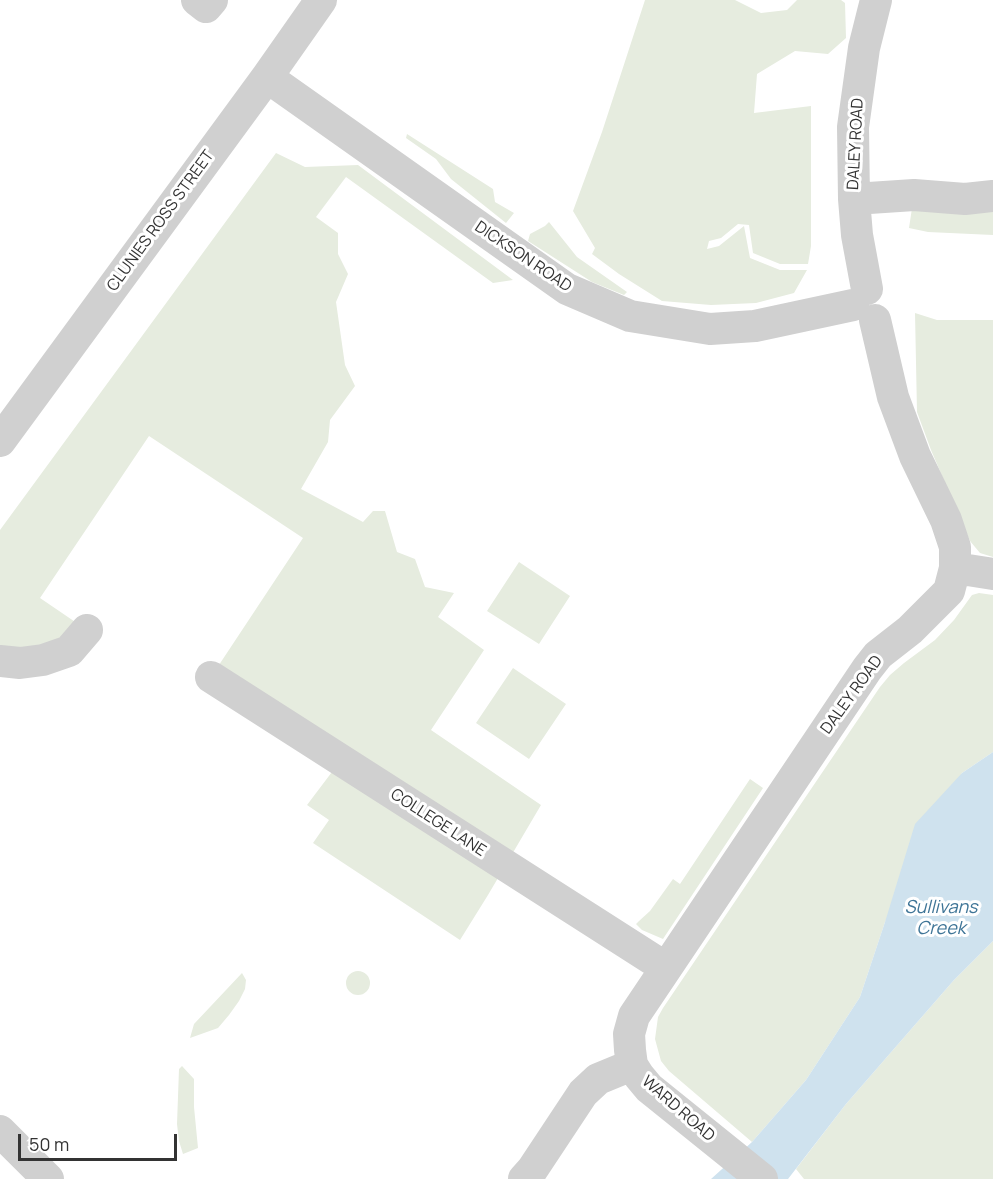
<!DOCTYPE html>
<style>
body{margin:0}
#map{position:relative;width:993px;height:1179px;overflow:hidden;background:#fff;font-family:Manrope,sans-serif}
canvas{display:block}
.scale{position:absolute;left:18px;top:1134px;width:159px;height:27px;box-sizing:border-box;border:3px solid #333;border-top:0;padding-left:8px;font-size:18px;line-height:21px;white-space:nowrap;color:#333;-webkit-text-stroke:4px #fff;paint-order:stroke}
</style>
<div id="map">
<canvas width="993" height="1179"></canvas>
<div class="scale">50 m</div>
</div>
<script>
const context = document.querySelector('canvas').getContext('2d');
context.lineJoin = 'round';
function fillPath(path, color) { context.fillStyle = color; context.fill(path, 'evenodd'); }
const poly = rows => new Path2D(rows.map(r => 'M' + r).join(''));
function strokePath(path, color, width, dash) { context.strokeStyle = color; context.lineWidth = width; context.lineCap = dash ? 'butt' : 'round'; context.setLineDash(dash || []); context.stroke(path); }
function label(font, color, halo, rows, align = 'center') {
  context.font = font + ' Manrope,sans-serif'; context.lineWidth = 6; context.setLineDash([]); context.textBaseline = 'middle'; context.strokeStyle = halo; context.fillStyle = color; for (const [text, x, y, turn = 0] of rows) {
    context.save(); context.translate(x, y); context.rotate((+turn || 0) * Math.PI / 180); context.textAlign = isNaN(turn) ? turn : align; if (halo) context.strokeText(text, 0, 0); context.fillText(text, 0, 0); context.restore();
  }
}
const green = poly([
 [645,0,735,0,761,13,787,10,797,0,841,0,845,3,846,38,828,54,795,51,757,74,754,113,811,106,811,246,808,264,780,264,753,253,749,225,738,224,721,238,709,241,707,249,719,246,744,226,750,258,780,270,807,270,794,293,756,303,711,305,662,301,619,274,592,254,595,248,573,211,602,132],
 [407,134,493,189,495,202,514,213,506,223,451,179,436,159,406,138],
 [276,153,305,167,358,165,513,280,493,283,346,177,316,217,338,233,338,254,348,274,336,302,345,365,355,386,330,420,328,442,301,489,363,522,373,511,385,511,397,552,415,559,425,587,454,593,438,617,484,650,431,730,541,805,488,895,460,940,313,843,329,820,307,805,341,760,211,677,303,538,149,436,40,598,87,630,0,661,0,530],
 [914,195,993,196,993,235,928,232,909,228],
 [549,222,577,257,627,292,624,295,592,282,528,241,530,234,545,226],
 [915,313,937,320,993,320,993,557,980,553,970,541,931,450,917,412],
 [519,562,570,596,539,644,487,611],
 [979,593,993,595,993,752,962,773,885,922,860,997,806,1080,752,1142,669,1071,661,1061,655,1039,658,1017,663,1008,880,687,890,675,904,663,935,640,954,620,972,595],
 [513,668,566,704,529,759,476,723],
 [750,779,763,788,663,939,642,930,636,924,639,921,650,911,673,879,680,884],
 [993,941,993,1179,804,1179,796,1169,846,1104,954,980],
 '346 983a12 12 0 1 1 24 0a12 12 0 1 1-24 0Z',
 [242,973,246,980,245,989,239,1001,229,1015,218,1028,190,1038,194,1024],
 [182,1066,194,1079,194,1107,198,1148,183,1154,179,1141,177,1124,179,1069]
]);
const water = poly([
 [993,752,993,941,954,980,846,1104,788,1179,711,1179,752,1142,806,1080,860,997,885,922,915,824,962,773]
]);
const minor = poly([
 [197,0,206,7,212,0],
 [267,77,567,289,630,316,710,329,755,326,853,305],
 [854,199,914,195,965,199,993,196],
 [867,289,857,235,854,199,853,127,864,48,876,0],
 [0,441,267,77,321,0],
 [955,568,993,574],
 [0,661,20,663,43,660,69,651,87,630],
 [211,677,666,968],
 [0,1131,48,1179],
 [524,1179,532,1170,583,1093,598,1079,632,1065],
 [762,1179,649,1088,639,1076,632,1065,630,1050,629,1034,634,1016,867,669,878,655,910,630,949,591,955,568,955,547,946,520,915,456,893,397,875,320]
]);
const streetNames = [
 ["DALEY ROAD",856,144,-87],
 ["CLUNIES ROSS STREET",161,221,-54],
 ["DICKSON ROAD",523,257,34],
 ["DALEY ROAD",852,695,-54],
 ["COLLEGE LANE",438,823,33],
 ["WARD ROAD",678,1109,41]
];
const waterNames = [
 ["Sullivans",941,908],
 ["Creek",941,929]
];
fillPath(green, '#e6ecdf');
fillPath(water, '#cfe2ee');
strokePath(minor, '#d0d0d0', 32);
label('16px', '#333', '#fff', streetNames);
label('italic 18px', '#3f7597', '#fff', waterNames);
</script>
